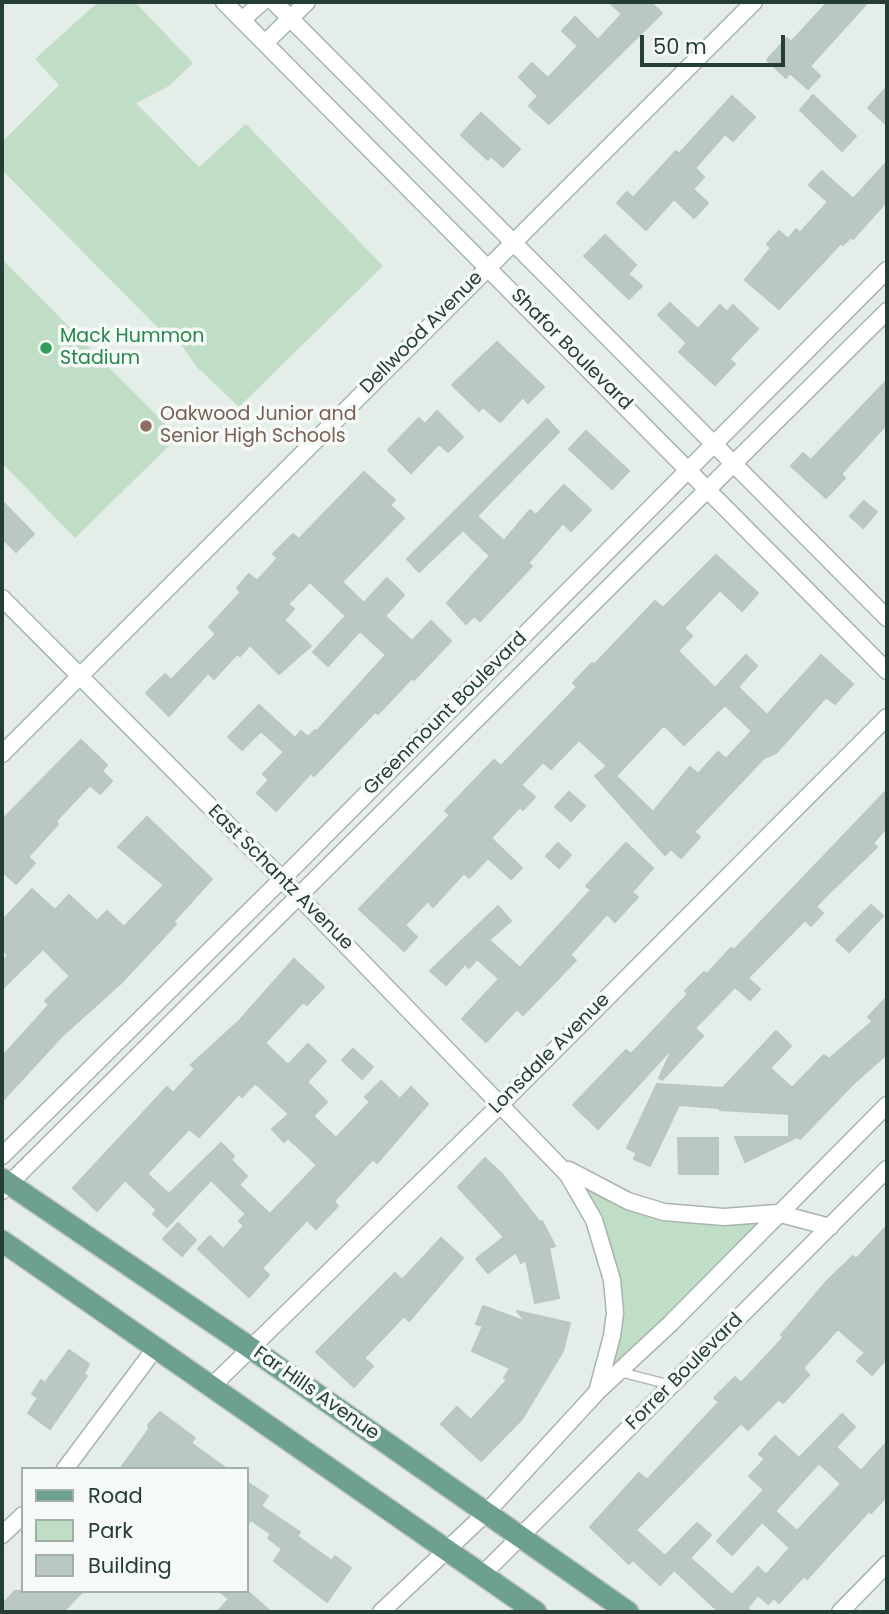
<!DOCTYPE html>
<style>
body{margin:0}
#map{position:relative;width:889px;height:1614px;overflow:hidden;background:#e5ede9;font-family:Poppins,sans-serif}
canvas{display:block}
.frame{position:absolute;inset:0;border:4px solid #253e35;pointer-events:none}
.legend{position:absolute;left:21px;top:1467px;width:228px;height:126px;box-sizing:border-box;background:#f6faf7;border:2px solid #a2afa9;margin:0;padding:9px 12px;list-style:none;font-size:21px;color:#253e35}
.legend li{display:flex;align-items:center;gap:14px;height:35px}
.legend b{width:35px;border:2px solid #a2afa9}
.scale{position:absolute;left:640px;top:35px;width:145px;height:32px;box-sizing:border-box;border:4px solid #253e35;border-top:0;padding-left:9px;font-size:21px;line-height:24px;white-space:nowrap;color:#253e35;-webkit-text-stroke:5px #f6faf7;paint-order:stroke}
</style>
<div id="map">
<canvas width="889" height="1614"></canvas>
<div class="frame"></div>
<ul class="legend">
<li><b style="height:9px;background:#6da08e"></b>Road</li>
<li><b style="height:19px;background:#c0ddc5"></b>Park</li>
<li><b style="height:19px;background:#bac8c2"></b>Building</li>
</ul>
<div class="scale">50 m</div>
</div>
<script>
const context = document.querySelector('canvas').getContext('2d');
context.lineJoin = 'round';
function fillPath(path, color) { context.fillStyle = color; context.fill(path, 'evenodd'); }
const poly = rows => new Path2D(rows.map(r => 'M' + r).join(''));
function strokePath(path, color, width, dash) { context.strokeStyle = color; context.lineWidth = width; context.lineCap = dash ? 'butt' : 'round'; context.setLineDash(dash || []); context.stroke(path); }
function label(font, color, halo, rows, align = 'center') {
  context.font = font + ' Poppins,sans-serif'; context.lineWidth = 7; context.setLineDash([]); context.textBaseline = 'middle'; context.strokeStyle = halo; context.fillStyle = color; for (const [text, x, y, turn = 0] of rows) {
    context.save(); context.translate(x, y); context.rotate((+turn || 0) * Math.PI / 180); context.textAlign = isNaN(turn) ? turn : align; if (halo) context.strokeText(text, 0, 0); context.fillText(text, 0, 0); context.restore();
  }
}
const green = poly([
 [98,2,135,2,193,63,169,86,136,103,199,167,246,124,383,266,239,407,197,367,172,332,166,336,2,170,2,142,59,85,35,59],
 [2,259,178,437,75,538,2,463],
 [576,1174,628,1201,777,1213,619,1371,603,1359,615,1313]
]);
const building = poly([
 [609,2,650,2,662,13,549,124,529,106,538,96,519,77,532,63,548,78,578,46,562,31,575,17,598,40,622,14,609,2],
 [828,2,868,2,810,66,820,76,808,89,790,73,786,78,767,60,787,38,791,42,828,2],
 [887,87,887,125,868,108,887,87],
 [813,95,856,136,842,151,800,110,813,95],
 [732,96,755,117,733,141,725,134,695,168,704,177,693,189,708,203,694,218,674,199,646,230,617,203,627,192,633,198,676,151,679,154,732,96],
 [481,113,520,149,503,167,491,156,488,160,461,135,481,113],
 [887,162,887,201,853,239,851,237,843,245,841,243,779,309,745,280,771,248,767,244,779,231,788,239,796,229,800,233,828,202,809,185,822,171,853,199,887,162],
 [605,235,636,265,628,274,642,286,629,299,584,256,605,235],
 [670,303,698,329,720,305,727,312,733,305,758,329,729,359,735,364,715,385,679,352,687,343,658,315,670,303],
 [497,342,544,387,528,403,523,397,500,422,483,407,479,411,452,385,497,342],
 [887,380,887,424,841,474,845,478,826,498,791,466,803,453,811,460,887,380],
 [437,411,463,437,448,452,439,444,411,473,388,450,419,418,425,424,437,411],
 [547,419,559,432,477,516,504,541,530,510,536,515,564,485,591,510,571,531,563,523,528,563,532,566,498,602,480,621,474,616,466,624,447,603,490,556,463,530,419,572,407,559,547,419],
 [586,431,629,471,612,489,569,449,586,431],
 [364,472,395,500,390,505,404,518,342,582,364,603,387,578,404,595,385,616,412,641,431,621,451,641,414,680,412,678,378,714,375,712,314,776,311,773,276,811,257,793,269,780,263,774,284,752,261,731,242,750,228,737,259,705,295,738,301,731,308,737,315,730,317,731,386,655,360,631,328,666,313,652,346,616,310,582,288,604,294,609,284,620,311,646,279,674,250,645,240,656,237,654,214,679,208,673,169,716,146,693,165,674,171,680,216,634,209,627,241,592,237,588,249,574,257,581,278,558,273,554,293,534,299,539,364,472],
 [2,501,34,534,16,552,2,538,2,501],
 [864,501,877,512,863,528,850,516,864,501],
 [716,555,758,593,742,611,720,590,684,628,692,636,678,651,715,688,746,655,757,666,738,687,767,715,821,655,853,684,835,704,826,697,776,753,764,758,694,832,700,837,681,858,671,849,665,855,595,776,607,766,579,740,551,769,543,762,521,785,535,797,523,810,520,807,491,838,522,868,511,879,488,858,469,878,464,873,433,907,428,901,405,925,417,937,404,951,359,909,450,815,445,811,494,760,501,766,577,687,573,683,592,663,594,665,655,601,663,608,716,555],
 [725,705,752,731,726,759,718,752,698,774,690,767,653,812,616,776,661,728,665,726,684,745,725,705],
 [81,740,107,765,102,771,112,781,100,794,90,785,56,821,58,824,28,857,35,863,16,884,2,871,2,820,81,740],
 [887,790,887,827,873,843,877,847,824,898,816,907,823,913,811,926,805,920,748,978,760,989,750,1000,735,987,695,1028,703,1036,662,1080,659,1078,674,1046,598,1129,573,1105,626,1050,631,1054,688,994,685,991,704,972,707,974,731,948,734,950,887,790],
 [569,792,585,806,571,821,555,807,569,792],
 [147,817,212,879,173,922,176,924,121,983,62,1036,2,1101,2,1057,49,1005,45,1001,70,976,43,949,2,989,2,963,8,955,2,949,2,921,32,889,55,910,69,895,97,921,107,911,124,927,164,885,118,847,147,817],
 [558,843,571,855,559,868,546,856,558,843],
 [626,843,653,868,632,892,638,897,615,922,607,914,570,955,576,960,555,982,523,1015,517,1009,486,1042,462,1019,499,979,477,959,469,968,465,964,446,985,430,971,498,906,511,921,489,940,520,968,591,890,586,886,626,843],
 [871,905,883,916,849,952,836,940,871,905],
 [294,959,324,987,307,1005,303,1002,265,1043,288,1065,308,1044,326,1061,307,1082,327,1102,313,1116,336,1138,370,1102,365,1097,381,1081,400,1099,411,1087,428,1104,377,1163,373,1159,334,1201,338,1206,316,1229,307,1220,262,1268,269,1275,249,1297,198,1249,210,1236,223,1249,244,1226,239,1221,246,1214,211,1180,167,1227,153,1214,157,1210,125,1180,97,1211,73,1188,167,1087,173,1093,195,1069,191,1065,240,1020,294,959],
 [255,1083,289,1114,272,1129,284,1142,288,1138,317,1165,270,1214,239,1185,247,1176,231,1160,234,1156,221,1143,169,1194,147,1174,189,1129,199,1137,239,1094,242,1097,255,1083],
 [887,997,887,1054,854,1083,800,1139,797,1137,745,1162,735,1137,789,1137,789,1114,720,1110,718,1105,718,1108,679,1105,650,1166,634,1159,637,1153,627,1148,657,1084,723,1088,776,1031,791,1046,770,1068,792,1088,824,1055,829,1059,873,1021,868,1017,887,997],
 [353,1049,373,1067,362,1079,342,1060,353,1049],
 [678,1138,718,1138,718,1174,679,1174,678,1138],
 [485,1158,503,1175,540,1222,542,1221,555,1246,549,1248,559,1298,535,1303,526,1260,521,1263,516,1252,488,1273,476,1259,504,1237,458,1187,485,1158],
 [178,1223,196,1240,182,1256,163,1239,178,1223],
 [887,1226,887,1358,872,1375,857,1361,865,1353,838,1329,803,1368,809,1375,783,1403,779,1399,748,1430,741,1423,636,1530,665,1556,697,1523,711,1535,690,1558,732,1595,758,1567,766,1575,790,1548,762,1522,732,1555,717,1541,764,1490,749,1476,765,1459,759,1454,775,1436,799,1458,842,1414,855,1427,836,1447,861,1471,887,1442,887,1496,871,1513,869,1511,807,1579,804,1576,779,1603,774,1598,768,1604,758,1595,747,1608,752,1612,716,1612,717,1610,674,1570,660,1585,633,1560,629,1564,590,1527,639,1473,647,1480,719,1402,714,1398,735,1377,741,1383,784,1337,781,1335,827,1281,853,1256,856,1259,887,1226],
 [819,1463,841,1484,797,1531,775,1511,819,1463],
 [441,1238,463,1258,409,1321,404,1316,364,1358,373,1366,354,1387,316,1352,395,1273,402,1280,441,1238],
 [483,1306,526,1322,517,1311,570,1323,563,1351,522,1419,481,1461,441,1424,457,1407,471,1420,507,1380,504,1378,510,1368,472,1351,483,1326,476,1324,483,1306],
 [69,1350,89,1364,84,1374,87,1376,50,1429,28,1413,38,1398,32,1394,41,1380,45,1383,69,1350],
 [160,1412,195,1438,191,1443,227,1469,120,1469,149,1429,148,1425,160,1412],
 [247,1482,268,1496,261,1506,300,1532,297,1536,332,1561,335,1556,351,1568,327,1602,274,1561,282,1549,268,1538,271,1534,251,1520,247,1525,247,1482],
 [15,1591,83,1591,63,1612,2,1612,2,1605,15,1591],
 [219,1591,247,1591,271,1612,217,1612,229,1599,219,1591]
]);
const service = poly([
 [620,1372,671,1385]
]);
const minor = poly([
 [224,2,887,671],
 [274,2,887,618],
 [242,20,262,2],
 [265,43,307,2],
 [2,598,282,879,568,1175,594,1220,612,1280,615,1313,612,1336,597,1392],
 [2,754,754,2],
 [2,1156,282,879,887,270],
 [569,1170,628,1201,664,1212,724,1217,777,1213,830,1227],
 [2,1191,887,311],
 [210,1388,501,1104,887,717],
 [65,1469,154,1350],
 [2,1535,23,1515],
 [482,1575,887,1169],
 [381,1612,486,1513,597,1392,671,1323,887,1105],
 [840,1612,887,1564]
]);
const primary = poly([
 [2,1179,252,1349,628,1612],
 [2,1241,536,1612]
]);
const markers = [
 [46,348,7,"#2e9e5b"],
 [146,426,7,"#8d6e63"]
];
const streetNames = [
 ["Dellwood Avenue",422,333,-45],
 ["Shafor Boulevard",571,350,45],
 ["Greenmount Boulevard",446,714,-45],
 ["East Schantz Avenue",280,878,45],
 ["Lonsdale Avenue",550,1054,-45],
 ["Forrer Boulevard",685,1372,-45],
 ["Far Hills Avenue",316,1394,35]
];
const leisureNames = [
 ["Mack Hummon",60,337],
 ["Stadium",60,359]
];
const educationNames = [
 ["Oakwood Junior and",160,415],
 ["Senior High Schools",160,437]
];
fillPath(green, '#c0ddc5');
fillPath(building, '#bac8c2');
strokePath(building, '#b8c7bf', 2);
strokePath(service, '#a8b5af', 11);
strokePath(minor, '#a8b5af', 19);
strokePath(primary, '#c2c9c6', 24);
strokePath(service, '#fff', 8);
strokePath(minor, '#fff', 16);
strokePath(primary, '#6da08e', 21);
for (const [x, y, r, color] of markers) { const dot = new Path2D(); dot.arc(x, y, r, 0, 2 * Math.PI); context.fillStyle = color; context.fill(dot); strokePath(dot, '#f6faf7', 2.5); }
label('19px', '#253e35', '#f6faf7', streetNames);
label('19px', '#27864d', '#f6faf7', leisureNames, 'left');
label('19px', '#785e54', '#f6faf7', educationNames, 'left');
</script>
